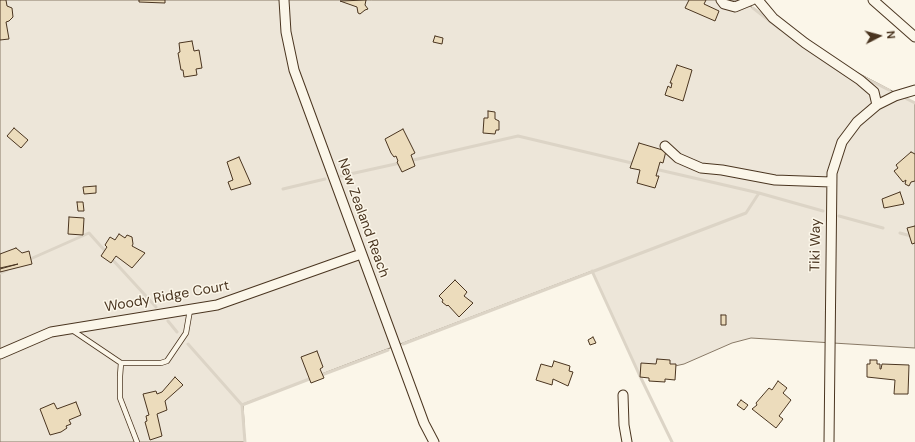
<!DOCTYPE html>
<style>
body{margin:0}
#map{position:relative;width:915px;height:442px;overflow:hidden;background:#fbf6e9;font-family:"DM Sans",sans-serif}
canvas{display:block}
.north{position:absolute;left:859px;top:16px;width:40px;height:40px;-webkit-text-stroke:3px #fbf6e9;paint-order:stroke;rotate:84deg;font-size:11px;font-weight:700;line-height:16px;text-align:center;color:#4a3520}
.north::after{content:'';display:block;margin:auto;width:14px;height:18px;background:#4a3520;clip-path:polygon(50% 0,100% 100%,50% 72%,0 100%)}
</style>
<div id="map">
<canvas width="915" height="442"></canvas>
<div class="north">N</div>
</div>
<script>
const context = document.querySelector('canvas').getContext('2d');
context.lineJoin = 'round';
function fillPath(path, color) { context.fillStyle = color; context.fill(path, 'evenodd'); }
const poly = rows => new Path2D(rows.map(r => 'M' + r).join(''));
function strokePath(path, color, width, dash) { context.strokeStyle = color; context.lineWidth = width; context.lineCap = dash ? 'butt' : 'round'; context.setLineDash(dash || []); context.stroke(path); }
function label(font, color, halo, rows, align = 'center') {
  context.font = font + ' "DM Sans",sans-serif'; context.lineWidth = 3; context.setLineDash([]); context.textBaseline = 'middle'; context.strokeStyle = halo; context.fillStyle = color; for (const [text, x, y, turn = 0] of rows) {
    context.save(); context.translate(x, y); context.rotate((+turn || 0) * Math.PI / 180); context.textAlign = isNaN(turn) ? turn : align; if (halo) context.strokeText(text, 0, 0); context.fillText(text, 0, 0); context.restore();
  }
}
const green = poly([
 [0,0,743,0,771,23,801,43,915,103,915,348,751,338,732,343,684,364,639,374,592,271,243,404,245,442,0,442,0,0]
]);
const stream = poly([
 [753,8,780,29],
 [861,76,889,90],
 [907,99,915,103],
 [409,161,518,136,636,164],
 [655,169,759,193,823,211],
 [341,176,400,163],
 [283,189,325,179],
 [839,216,883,228],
 [900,233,915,237],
 [111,258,156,307],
 [28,260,89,233,106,252],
 [592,271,639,374,672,442],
 [0,273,7,270],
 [168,321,177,332],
 [188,344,242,405,245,442],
 [403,344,746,213,759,193],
 [319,376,388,350],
 [242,405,312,378]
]);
const building = poly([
 [0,0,6,0,7,6,12,8,13,17,9,21,6,22,9,39,0,40,0,0],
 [139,0,165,0,165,3,139,2,139,0],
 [366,0,365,5,368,9,365,10,360,14,358,13,357,7,340,1,366,0],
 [689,0,706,0,704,4,719,11,715,21,685,8,689,0],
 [435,36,443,38,442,44,433,42,435,36],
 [192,41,194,51,199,50,202,68,196,69,197,75,184,77,183,70,181,70,178,53,180,52,179,43,192,41],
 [677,65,692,70,683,101,665,95,668,86,671,88,672,83,670,83,677,65],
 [488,111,495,112,495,119,499,121,499,130,496,130,495,134,483,133,484,118,488,118,488,111],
 [14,128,28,140,21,148,7,136,14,128],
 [403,129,415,153,411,155,415,166,402,172,397,162,398,161,396,156,394,157,391,153,385,139,403,129],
 [639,143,666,151,663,163,660,162,656,176,659,176,655,188,637,183,640,170,630,168,639,143],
 [911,152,915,154,915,181,911,182,909,186,905,184,906,180,903,182,894,171,898,168,896,165,911,152],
 [239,157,251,184,231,190,228,182,233,180,227,162,239,157],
 [96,186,96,193,84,194,83,187,96,186],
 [900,192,904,204,884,208,882,199,900,192],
 [77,202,83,202,84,211,78,211,77,202],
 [69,217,84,218,83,235,68,234,69,217],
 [915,226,915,243,912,244,907,228,915,226],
 [119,234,125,238,127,235,132,237,133,244,132,246,145,253,132,268,116,256,111,263,101,256,107,247,105,245,110,237,115,240,119,234],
 [16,248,22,253,29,251,32,264,0,272,0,269,18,264,0,268,0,254,16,248],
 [455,280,467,292,464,296,473,303,459,317,448,305,447,306,442,302,443,300,439,296,455,280],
 [721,315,726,315,726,325,721,325,721,315],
 [593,337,596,343,590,345,588,340,593,337],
 [317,351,323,367,320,369,324,378,311,383,301,357,317,351],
 [657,359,670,360,670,364,676,364,675,380,665,379,665,382,649,381,649,378,640,377,641,363,656,364,657,359],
 [870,360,877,360,877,364,880,364,880,369,881,369,882,364,909,365,908,394,894,394,895,380,867,377,867,364,870,364,870,360],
 [554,361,570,366,569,371,573,372,568,386,553,379,552,385,536,380,541,364,552,367,554,361],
 [175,377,183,385,165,401,167,410,157,414,162,436,150,440,145,422,147,421,146,416,149,415,143,394,156,391,157,394,162,392,175,377],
 [778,381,787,388,783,393,791,400,779,416,783,419,776,428,752,409,757,405,756,403,769,388,772,390,778,381],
 [741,400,748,405,744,410,737,405,741,400],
 [76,402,81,415,69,420,71,424,66,426,67,428,61,432,50,435,40,409,54,403,57,409,76,402]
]);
const lane = poly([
 [72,330,121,363,161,363,167,361,186,333,190,310],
 [121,363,120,376,120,398,137,442]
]);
const street = poly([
 [284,0,286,32,294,70,424,423,434,442],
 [721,0,724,4,735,7,752,0],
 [758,0,773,18,805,43,860,80,874,92,877,105],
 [873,0,915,37],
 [665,146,678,158,701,168,722,170,775,180,831,182],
 [0,354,51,332,217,305,361,254],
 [623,395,624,425,627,442],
 [829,442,832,173,842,142,857,122,877,105,895,96,915,90]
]);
const streetNames = [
 ["New Zealand Reach",363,218,70],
 ["Tiki Way",816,245,-89],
 ["Woody Ridge Court",167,297,-10]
];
fillPath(green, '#ede6d9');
strokePath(green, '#887966', 1);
strokePath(stream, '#dcd4c6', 3);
fillPath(building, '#ecdcbc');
strokePath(building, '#4a3520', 1);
strokePath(lane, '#4a3520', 6);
strokePath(street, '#4a3520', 11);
strokePath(lane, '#fbf6e9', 4.5);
strokePath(street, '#fbf6e9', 9);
label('14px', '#4a3520', '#fbf6e9', streetNames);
</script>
